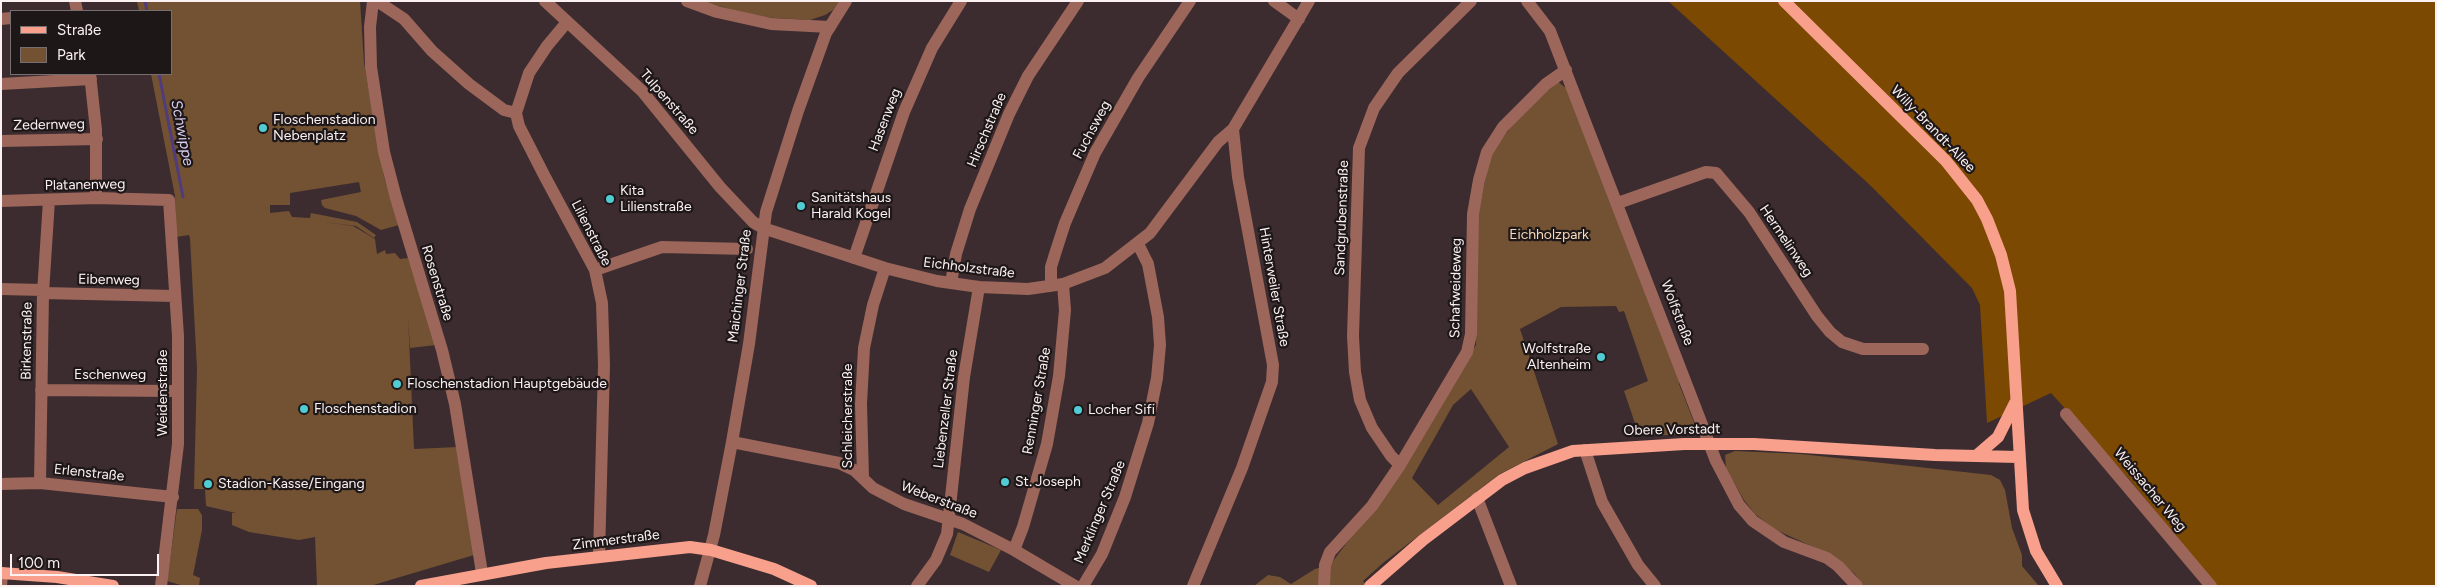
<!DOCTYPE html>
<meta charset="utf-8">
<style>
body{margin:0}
#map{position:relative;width:2437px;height:587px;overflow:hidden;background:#3c2c30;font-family:Figtree,sans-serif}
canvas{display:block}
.frame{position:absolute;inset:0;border:2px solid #fbf1f3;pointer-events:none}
.legend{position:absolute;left:10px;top:10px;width:162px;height:65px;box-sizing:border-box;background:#1e1718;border:1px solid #766e70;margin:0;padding:6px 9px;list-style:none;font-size:15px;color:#fbf1f3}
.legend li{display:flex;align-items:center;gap:10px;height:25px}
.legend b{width:25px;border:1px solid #766e70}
.scale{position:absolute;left:10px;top:554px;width:149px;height:22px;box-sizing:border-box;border:2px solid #fbf1f3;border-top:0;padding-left:6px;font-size:15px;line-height:18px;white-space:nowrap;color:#fbf1f3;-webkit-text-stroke:4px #1e1718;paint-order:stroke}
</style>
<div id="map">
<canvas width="2437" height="587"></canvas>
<div class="frame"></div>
<ul class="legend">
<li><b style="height:6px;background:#f8a08c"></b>Straße</li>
<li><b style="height:14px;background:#725232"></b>Park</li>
</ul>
<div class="scale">100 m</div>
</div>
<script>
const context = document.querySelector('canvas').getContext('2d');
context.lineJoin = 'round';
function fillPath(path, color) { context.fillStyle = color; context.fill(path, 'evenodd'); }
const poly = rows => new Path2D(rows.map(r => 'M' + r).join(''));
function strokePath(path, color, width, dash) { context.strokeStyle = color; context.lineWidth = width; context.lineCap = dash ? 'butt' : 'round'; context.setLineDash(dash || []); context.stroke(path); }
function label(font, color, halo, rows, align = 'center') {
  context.font = font + ' Figtree,sans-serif'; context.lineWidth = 4.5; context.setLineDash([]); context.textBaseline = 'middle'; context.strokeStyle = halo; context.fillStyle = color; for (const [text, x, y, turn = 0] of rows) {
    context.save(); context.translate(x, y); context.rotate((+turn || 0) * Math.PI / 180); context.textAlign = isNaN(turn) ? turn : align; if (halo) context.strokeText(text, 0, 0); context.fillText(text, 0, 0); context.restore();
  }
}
const green = poly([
 [137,1,360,1,364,63,384,177,399,225,381,230,356,216,325,208,322,205,321,200,361,192,359,182,290,193,290,205,270,205,270,213,289,211,292,217,310,218,311,213,357,222,376,235,374,238,356,226,324,222,353,226,360,230,375,239,377,254,385,250,386,254,395,253,400,259,408,258,436,345,410,348,408,316,414,449,458,447,474,555,370,586,317,586,315,537,299,540,249,532,232,525,232,513,236,513,206,506,205,489,194,489,197,369,190,238,189,235,176,237,175,196,151,74,171,74,171,11,139,11],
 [701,1,839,1,833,10,825,15,810,20,758,17],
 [1557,81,1571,92,1681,378,1679,384,1697,430,1691,435,1639,435,1624,391,1648,381,1624,311,1619,312,1616,306,1561,307,1520,329,1558,444,1498,475,1383,563,1363,581,1366,586,1254,586,1268,575,1280,577,1291,584,1315,569,1330,565,1402,470,1476,345,1477,221,1490,156,1518,117],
 [1471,389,1509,447,1438,505,1412,478,1453,405],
 [1735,451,1801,454,1991,475,2000,480,2005,490,2012,528,2022,555,2022,566,2039,586,1864,586,1854,573,1831,555,1774,529,1755,514,1744,500,1726,469,1725,455],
 [177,509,198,509,202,515,202,530,193,575,200,578,199,586,184,586,167,581],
 [958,532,1001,550,989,572,950,555]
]);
const forest = poly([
 [1668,1,2436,1,2436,586,2216,586,2130,480,2051,393,1987,423,1980,305,1972,288,1871,186]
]);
const stream = poly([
 [145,1,147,11],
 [159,74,183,197]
]);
const minor = poly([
 [75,1,77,11],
 [373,1,370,27,371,67,384,152,396,198,442,350,455,404,482,573],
 [377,1,404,19,432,51,469,84,504,110,516,113,519,126,544,175,595,270,602,303,604,365,599,556],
 [545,1,642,91,720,187,753,222,763,228,885,268,937,281,979,287,1028,289,1063,284,1105,268,1150,233,1218,142,1233,129],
 [687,1,717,12,771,24,830,27],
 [1274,1,1299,19],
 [1527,1,1550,31,1716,461,1739,505,1753,521,1784,542,1827,558,1838,566,1857,586],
 [1,19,11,18],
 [90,74,96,130,96,198],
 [1,84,91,79],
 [516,113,529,73,547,46,567,22],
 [1,141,97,139],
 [1,201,96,198,169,200,178,336,178,444,161,586],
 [1618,203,1706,172,1716,173,1749,212,1817,316,1830,332,1842,342,1863,349,1923,349],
 [854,258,904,112,932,48,961,1],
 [595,270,662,247,747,249],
 [951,283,956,254,970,209,1009,114,1028,76,1078,1],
 [1051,286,1051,267,1055,254,1065,223,1095,153,1138,78,1190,1],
 [1,289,43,290],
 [43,293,175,296],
 [41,390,178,391],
 [2066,414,2211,586],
 [732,442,839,463,854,470,873,488,904,504,963,524,1014,550,1075,586],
 [1585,450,1602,502,1638,565,1655,586],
 [1400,465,1391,456,1372,428,1360,400,1355,372,1353,336,1359,148,1374,108,1398,73,1471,1],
 [863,477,861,404,864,348,873,305,885,268],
 [40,483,43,293,49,200],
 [1,484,40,483,173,497],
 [1477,498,1511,586],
 [1014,550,1023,527,1047,444,1059,376,1065,310,1063,284],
 [1,586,2,573],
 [700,586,714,535,732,442,749,344,766,212,798,111,826,33,846,1],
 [917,586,936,560,947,534,964,377,979,287],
 [1083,586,1102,554,1125,497,1148,423,1157,378,1160,345,1158,317,1148,264,1138,244],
 [1193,586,1242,468,1272,382,1273,365,1238,177,1233,129,1309,1],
 [1324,586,1325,565,1330,552,1372,506,1400,465,1467,352,1471,334,1473,214,1479,180,1487,152,1503,127,1546,84,1566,70]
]);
const major = poly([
 [1784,1,1946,161,1977,200,1987,219,2001,255,2010,291,2023,510,2036,551,2057,586],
 [1976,456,1998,437,2015,403],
 [1,573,57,577,113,586],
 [421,586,546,563,690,547,711,550,774,569,811,586],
 [1370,586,1423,540,1502,480,1525,468,1573,451,1684,444,1754,444,1935,455,2018,457]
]);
const markers = [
 [263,128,5,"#51ccd3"],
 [610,199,5,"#51ccd3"],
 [801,206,5,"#51ccd3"],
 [1601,357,5,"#51ccd3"],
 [397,384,5,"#51ccd3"],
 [304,409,5,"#51ccd3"],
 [1078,410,5,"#51ccd3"],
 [1005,482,5,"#51ccd3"],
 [208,484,5,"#51ccd3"]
];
const streetNames = [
 ["Tulpenstraße",669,102,49],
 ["Hasenweg",885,120,-69],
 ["Zedernweg",49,125,-1],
 ["Willy-Brandt-Allee",1933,129,46],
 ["Hirschstraße",987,130,-67],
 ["Fuchsweg",1092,130,-62],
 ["Platanenweg",85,185,-1],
 ["Sandgrubenstraße",1342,218,-88],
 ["Lilienstraße",591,233,63],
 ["Hermelinweg",1786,241,56],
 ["Eichholzstraße",969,268,7],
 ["Eibenweg",109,280,1],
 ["Rosenstraße",437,283,73],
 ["Maichinger Straße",740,286,-83],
 ["Hinterweiler Straße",1274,287,80],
 ["Schafweideweg",1456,288,-89],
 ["Wolfstraße",1677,313,69],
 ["Birkenstraße",27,341,-89],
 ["Eschenweg",110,375],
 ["Weidenstraße",163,393,-90],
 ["Renninger Straße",1037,401,-80],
 ["Liebenzeller Straße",946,409,-83],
 ["Schleicherstraße",848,416,-90],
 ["Obere Vorstadt",1672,430,-1],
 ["Erlenstraße",89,473,6],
 ["Weissacher Weg",2150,490,50],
 ["Weberstraße",939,500,21],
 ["Merklinger Straße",1100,512,-67],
 ["Zimmerstraße",616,540,-7]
];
const poiNames = [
 ["Floschenstadion",273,120],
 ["Nebenplatz",273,136],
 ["Kita",620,191],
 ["Lilienstraße",620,207],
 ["Sanitätshaus",811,198],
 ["Harald Kogel",811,214],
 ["Wolfstraße",1591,349,"right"],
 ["Altenheim",1591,365,"right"],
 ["Floschenstadion Hauptgebäude",407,384],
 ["Floschenstadion",314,409],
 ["Locher Sifi",1088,410],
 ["St. Joseph",1015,482],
 ["Stadion-Kasse/Eingang",218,484]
];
const parkNames = [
 ["Eichholzpark",1549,235]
];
const waterNames = [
 ["Schwippe",182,133,79]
];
fillPath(green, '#725232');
fillPath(forest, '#7b4901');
strokePath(stream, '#503c7a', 3);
strokePath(minor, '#9c665a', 12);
strokePath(major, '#f8a08c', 12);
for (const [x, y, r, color] of markers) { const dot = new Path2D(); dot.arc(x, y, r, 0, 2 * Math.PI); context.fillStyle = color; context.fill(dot); strokePath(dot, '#1e1718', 2); }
label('14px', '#fbf1f3', '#1e1718', streetNames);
label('14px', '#fbf1f3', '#1e1718', poiNames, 'left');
label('14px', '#f8dabc', '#1e1718', parkNames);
label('italic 15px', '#d7cdf3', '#1e1718', waterNames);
</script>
